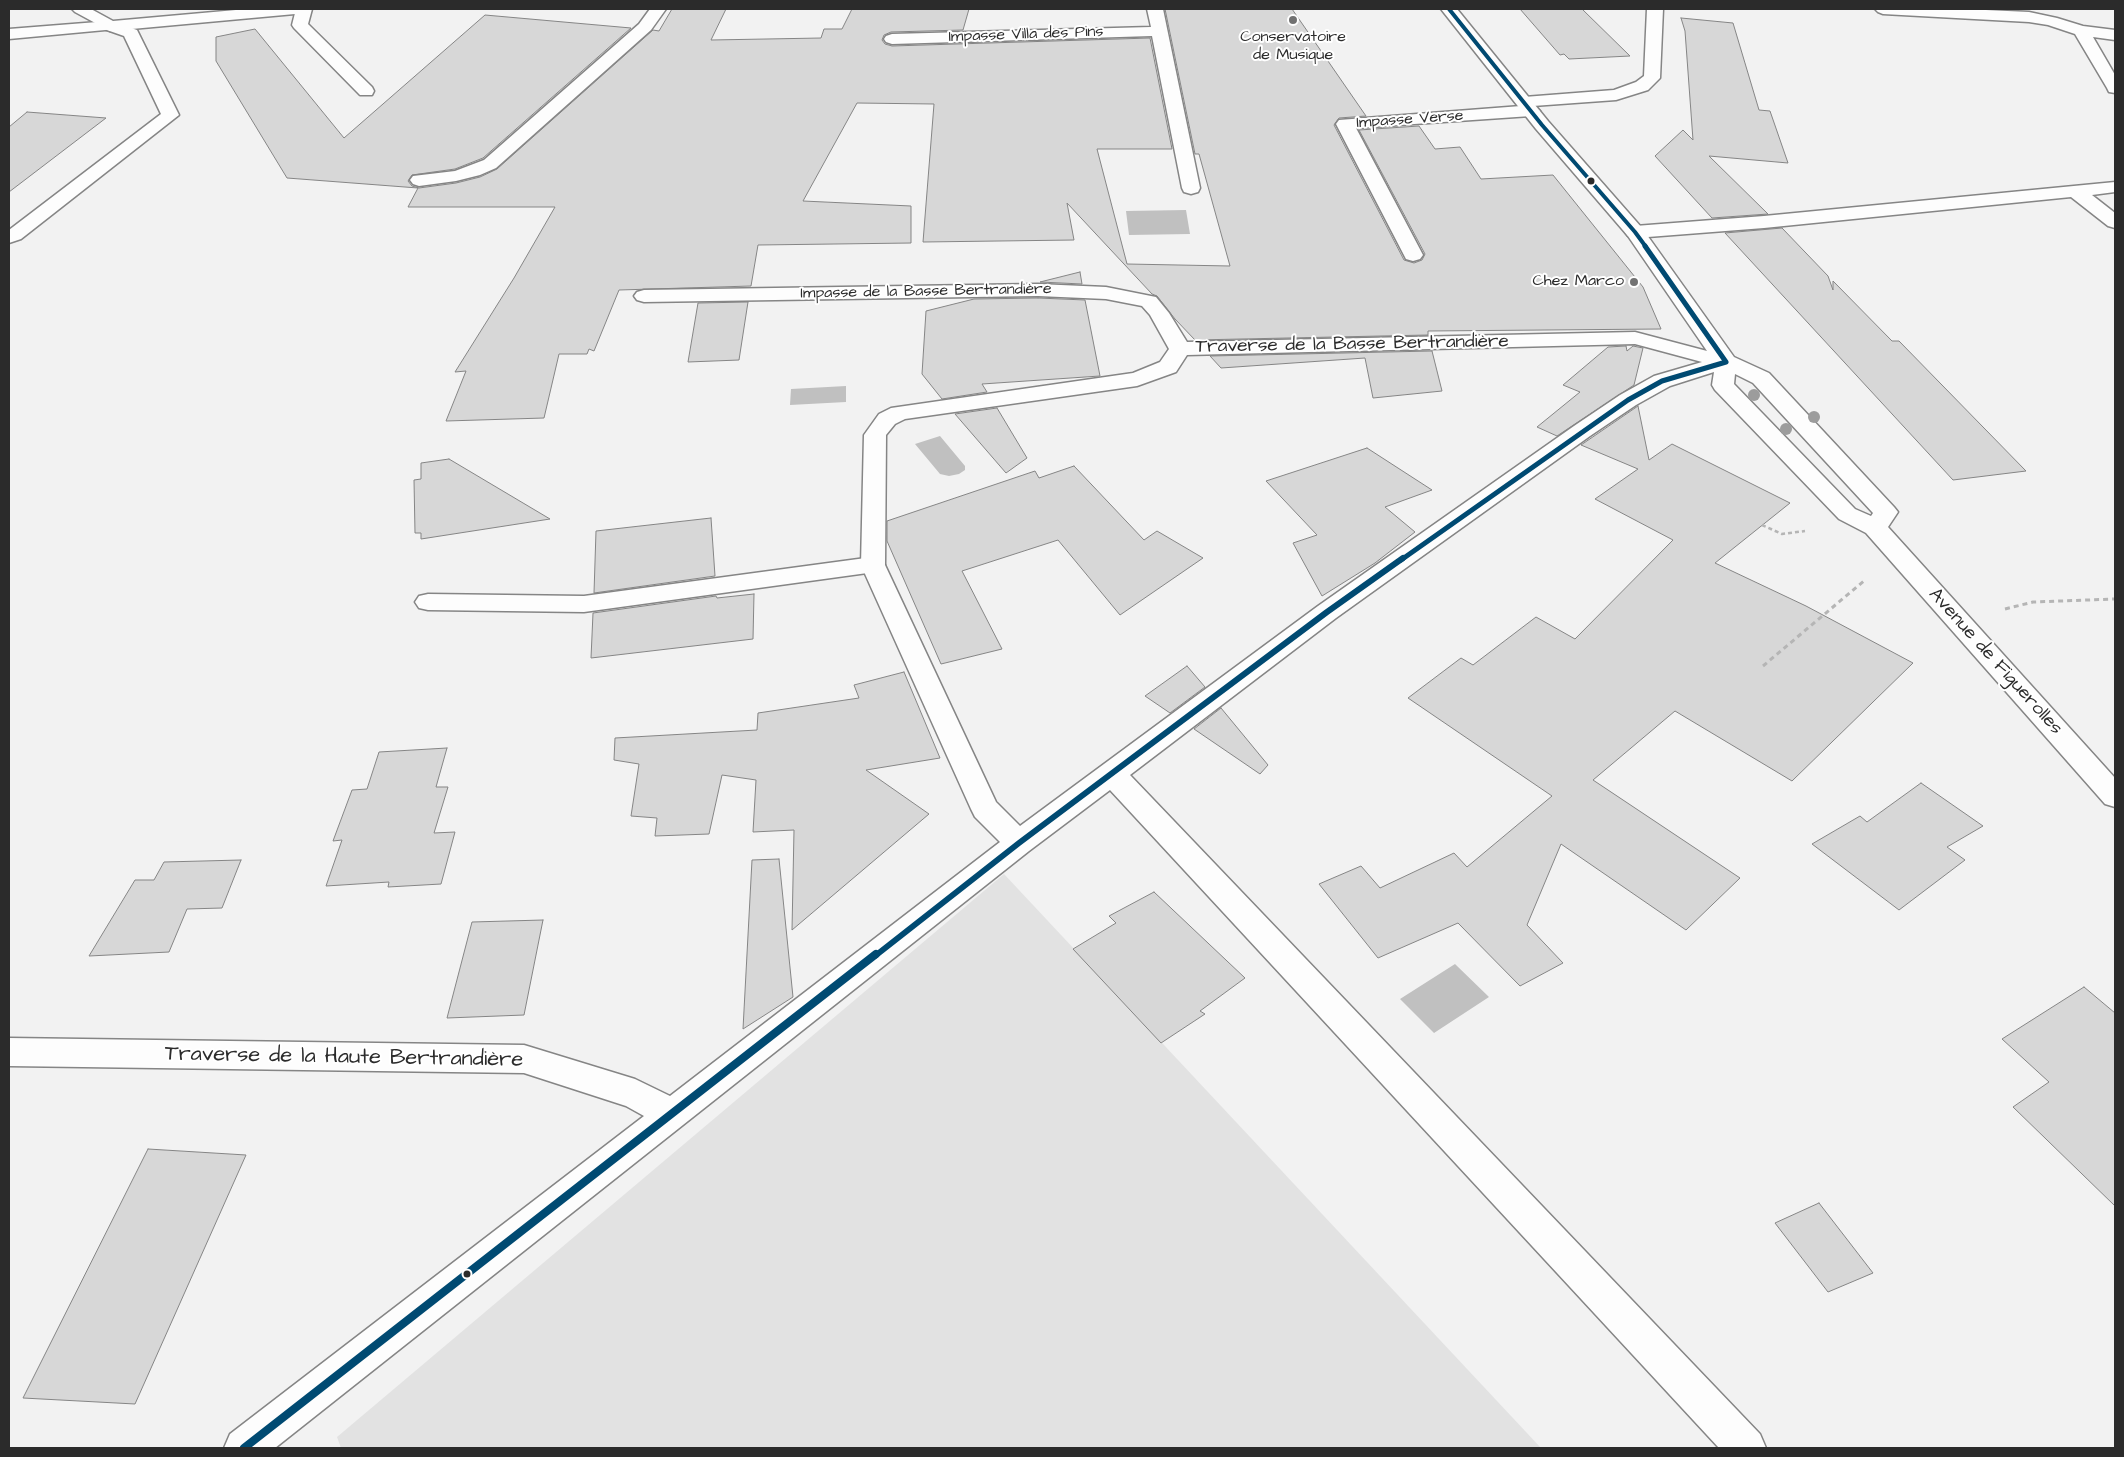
<!DOCTYPE html>
<meta charset="utf-8">
<style>
body{margin:0}
#map{position:relative;width:2124px;height:1457px;overflow:hidden;background:#f2f2f2;font-family:"Architects Daughter",sans-serif}
canvas{display:block}
.frame{position:absolute;inset:0;border:10px solid #2b2b2b;pointer-events:none}
</style>
<div id="map">
<canvas width="2124" height="1457"></canvas>
<div class="frame"></div>
</div>
<script>
const context = document.querySelector('canvas').getContext('2d');
context.lineJoin = 'round';
function fillPath(path, color) { context.fillStyle = color; context.fill(path, 'evenodd'); }
const poly = rows => new Path2D(rows.map(r => 'M' + r).join(''));
function strokePath(path, color, width, dash) { context.strokeStyle = color; context.lineWidth = width; context.lineCap = dash ? 'butt' : 'round'; context.setLineDash(dash || []); context.stroke(path); }
function label(font, color, halo, rows, align = 'center') {
  context.font = font + ' "Architects Daughter",sans-serif'; context.lineWidth = 4; context.setLineDash([]); context.textBaseline = 'middle'; context.strokeStyle = halo; context.fillStyle = color; for (const [text, x, y, turn = 0] of rows) {
    context.save(); context.translate(x, y); context.rotate((+turn || 0) * Math.PI / 180); context.textAlign = isNaN(turn) ? turn : align; if (halo) context.strokeText(text, 0, 0); context.fillText(text, 0, 0); context.restore();
  }
}
const built = poly([
 [1004,874,1541,1448,341,1448,337,1437]
]);
const water = poly([
 [1186,210,1190,234,1129,235,1126,211],
 [846,386,846,402,790,405,791,389],
 [940,436,965,466,965,470,959,474,949,476,940,474,915,444],
 [1455,964,1489,997,1434,1033,1400,999]
]);
const building = poly([
 [672,9,726,9,711,40,821,38,824,29,842,29,852,9,969,9,963,30,891,32,884,35,882,40,885,44,892,46,1150,38,1172,149,1097,149,1127,264,1230,266,1199,154,1195,154,1165,9,1292,9,1366,116,1339,118,1334,125,1404,260,1414,263,1422,260,1425,254,1359,130,1419,126,1435,149,1460,147,1481,179,1553,175,1643,287,1661,329,1428,331,1428,335,1195,340,1175,319,1157,296,1152,294,1067,203,1074,240,923,242,934,104,857,103,803,201,911,206,911,243,758,245,751,286,619,290,594,351,589,349,587,354,559,354,544,418,446,421,466,371,455,372,514,278,555,207,408,207,418,188,287,178,216,61,216,37,255,29,344,138,485,15,631,28,483,158,455,169,412,175,408,181,412,186,419,188,456,183,480,177,497,169,653,30,659,31,672,9],
 [1520,9,1582,9,1630,56,1569,59,1564,54,1560,55,1520,9],
 [1681,18,1733,23,1759,110,1770,111,1788,163,1709,156,1768,214,1712,218,1655,156,1683,130,1693,140,1685,31,1681,18],
 [27,112,106,118,9,192,9,127,27,112],
 [1782,228,1828,276,1833,290,1833,281,1892,341,1899,341,2026,471,1953,480,1725,233,1782,228],
 [1080,272,1082,284,1040,282,1080,272],
 [1038,298,1085,300,1100,376,982,384,987,392,942,399,922,374,926,311,974,299,1038,298],
 [748,302,739,360,688,362,698,303,748,302],
 [1626,346,1627,351,1633,346,1643,348,1634,385,1557,436,1537,427,1580,392,1563,385,1608,347,1626,346],
 [1432,351,1442,391,1373,398,1365,358,1221,368,1210,356,1432,351],
 [1638,406,1649,460,1672,444,1790,503,1715,563,1806,606,1913,663,1792,781,1675,711,1593,780,1740,878,1686,930,1561,844,1527,925,1563,963,1520,986,1458,923,1378,958,1319,884,1361,866,1380,888,1454,853,1467,867,1552,796,1408,698,1461,658,1473,665,1536,617,1575,639,1673,540,1595,499,1638,469,1581,445,1638,406],
 [997,408,1027,458,1006,473,955,414,997,408],
 [1367,448,1432,490,1385,507,1415,532,1375,563,1322,596,1293,543,1317,535,1266,481,1367,448],
 [449,459,550,519,421,539,421,533,415,533,414,480,421,479,421,463,449,459],
 [1074,466,1144,540,1157,531,1203,558,1120,615,1058,540,962,571,1002,649,941,664,887,541,887,521,1035,471,1039,478,1074,466],
 [711,518,715,576,594,593,596,531,711,518],
 [754,594,753,639,591,658,593,613,716,596,717,598,754,594],
 [1187,666,1205,687,1170,713,1145,696,1187,666],
 [904,672,940,758,866,770,929,814,792,930,794,830,753,832,756,780,722,775,709,834,655,836,657,818,631,816,639,764,614,760,615,738,757,730,758,713,859,698,854,685,904,672],
 [1221,708,1268,765,1260,774,1194,729,1221,708],
 [447,748,436,787,448,787,434,833,455,832,441,884,388,887,389,882,326,886,342,840,333,841,352,790,367,789,379,752,447,748],
 [1921,783,1983,826,1947,847,1965,860,1899,910,1812,844,1860,816,1867,822,1921,783],
 [779,859,793,997,743,1029,752,860,779,859],
 [241,860,222,908,187,909,169,952,89,956,135,880,154,880,164,862,241,860],
 [1154,892,1245,978,1200,1011,1205,1014,1161,1043,1073,949,1116,923,1109,916,1154,892],
 [543,920,524,1015,447,1018,472,922,543,920],
 [2084,987,2115,1013,2115,1206,2013,1107,2049,1082,2002,1039,2084,987],
 [148,1149,246,1155,135,1404,23,1398,148,1149],
 [1819,1203,1873,1273,1828,1292,1775,1223,1819,1203]
]);
const pathFar1 = poly([
 [1762,525,1782,534,1805,531]
]);
const path = poly([
 [2005,609,2033,602,2115,599],
 [1763,666,1865,580]
]);
const lane = poly([
 [296,9,312,9,308,24,372,87,374,91,372,95,360,95,294,28,292,25,296,9],
 [650,9,666,9,651,30,496,168,480,175,456,181,419,186,413,184,410,180,413,176,455,171,484,160,639,24,650,9],
 [1147,9,1163,9,1200,188,1198,192,1191,194,1184,192,1182,188,1152,36,892,44,886,42,884,39,886,36,892,34,1151,27,1147,9],
 [1647,9,1663,9,1660,78,1648,90,1616,100,1533,106,1540,111,1537,115,1531,116,1356,128,1423,255,1420,259,1413,261,1406,259,1336,124,1339,120,1521,106,1515,102,1518,98,1524,97,1614,90,1636,82,1644,76,1647,9],
 [1875,9,1964,9,2029,12,2057,18,2083,26,2115,30,2115,40,2093,37,2115,75,2115,93,2109,92,2107,88,2075,34,2048,25,2029,22,1883,14,1878,12,1875,9],
 [110,21,137,30,179,115,21,239,9,243,9,230,161,114,124,36,104,29,102,26,104,23,110,21],
 [2115,182,2115,192,2092,195,2115,213,2115,228,2108,226,2071,197,1764,228,1635,238,1628,236,1625,232,1628,228,1635,226,1764,216,2115,182],
 [873,557,882,559,885,565,882,571,584,612,428,610,419,608,415,602,419,596,428,594,584,596,873,557]
]);
const street = poly([
 [1441,9,1457,9,1548,121,1642,228,1734,357,1769,373,1894,507,1898,512,1888,527,2115,778,2115,807,2105,804,1866,533,1839,519,1715,390,1712,385,1714,372,1670,386,1636,405,1590,436,1336,618,1130,775,1760,1434,1766,1448,1719,1448,1110,790,1029,851,275,1448,224,1448,230,1434,644,1116,626,1106,524,1073,9,1066,9,1038,524,1045,635,1079,670,1096,1000,842,975,817,971,809,861,565,864,435,879,414,891,408,1133,373,1160,362,1169,349,1150,315,1142,306,1106,299,1038,296,644,302,637,300,634,296,637,292,644,290,1038,284,1106,287,1156,297,1169,313,1187,342,1635,332,1707,351,1628,236,1536,129,1441,9],
 [1635,344,1702,362,1654,376,1620,395,1574,426,1318,606,1020,826,996,802,885,565,886,435,895,424,905,419,1137,386,1176,372,1187,355,1635,344],
 [1735,374,1753,383,1873,513,1871,516,1855,509,1734,384,1735,374],
 [110,21,116,23,118,26,116,29,9,39,9,29,110,21]
]);
const secondary = poly([
 [72,9,91,9,113,21,247,9,303,9,300,12,295,14,110,31,75,12,72,9]
]);
const bus1Far3 = poly([
 [1449,9,1542,125,1635,232,1646,247]
]);
const bus1Far2 = poly([
 [1645,246,1726,362],
 [1401,560,1628,400,1662,381,1726,362]
]);
const bus1Far1 = poly([
 [875,956,1019,843,1327,612,1403,558]
]);
const bus1 = poly([
 [244,1448,876,954]
]);
const trees = [
 [1754,395],
 [1814,417],
 [1786,429]
];
const markers = [
 [1293,20,5,"#717171"],
 [1591,181,4.5,"#2b2b2b"],
 [1634,282,5,"#717171"],
 [467,1274,4.5,"#2b2b2b"]
];
const farStreetnames = [
 ["Impasse Villa des Pins",1026,35,-2],
 ["Impasse Verse",1410,120,-4],
 ["Impasse de la Basse Bertrandière",926,292,-1]
];
const farPoinames = [
 ["Conservatoire",1293,38],
 ["de Musique",1293,56],
 ["Chez Marco",1624,282,"right"]
];
const streetNames = [
 ["Traverse de la Basse Bertrandière",1352,345,-1],
 ["Avenue de Figuerolles",1995,662,48]
];
const nearStreetnames = [
 ["Traverse de la Haute Bertrandière",344,1058,1]
];
fillPath(built, '#e2e2e2');
fillPath(water, '#c0c0c0');
fillPath(building, '#d7d7d7');
strokePath(building, '#858585', 1);
strokePath(lane, '#858585', 3);
strokePath(street, '#858585', 3);
strokePath(secondary, '#858585', 3);
strokePath(pathFar1, '#b5b5b5', 2.5, [4, 3]);
strokePath(path, '#b5b5b5', 3, [5, 4]);
fillPath(lane, '#fdfdfd');
fillPath(street, '#fdfdfd');
fillPath(secondary, '#fdfdfd');
strokePath(bus1Far3, '#004a72', 4);
strokePath(bus1Far2, '#004a72', 5);
strokePath(bus1Far1, '#004a72', 6);
strokePath(bus1, '#004a72', 8);
context.fillStyle = '#9c9c9c';
for (const [x, y] of trees) { context.beginPath(); context.arc(x, y, 6, 0, 2 * Math.PI); context.fill(); }
for (const [x, y, r, color] of markers) { const dot = new Path2D(); dot.arc(x, y, r, 0, 2 * Math.PI); context.fillStyle = color; context.fill(dot); strokePath(dot, '#fff', 2); }
label('16px', '#2b2b2b', '#fff', farStreetnames);
label('16px', '#2b2b2b', '#fff', farPoinames);
label('19px', '#2b2b2b', '#fff', streetNames);
label('22px', '#2b2b2b', '#fff', nearStreetnames);
</script>
